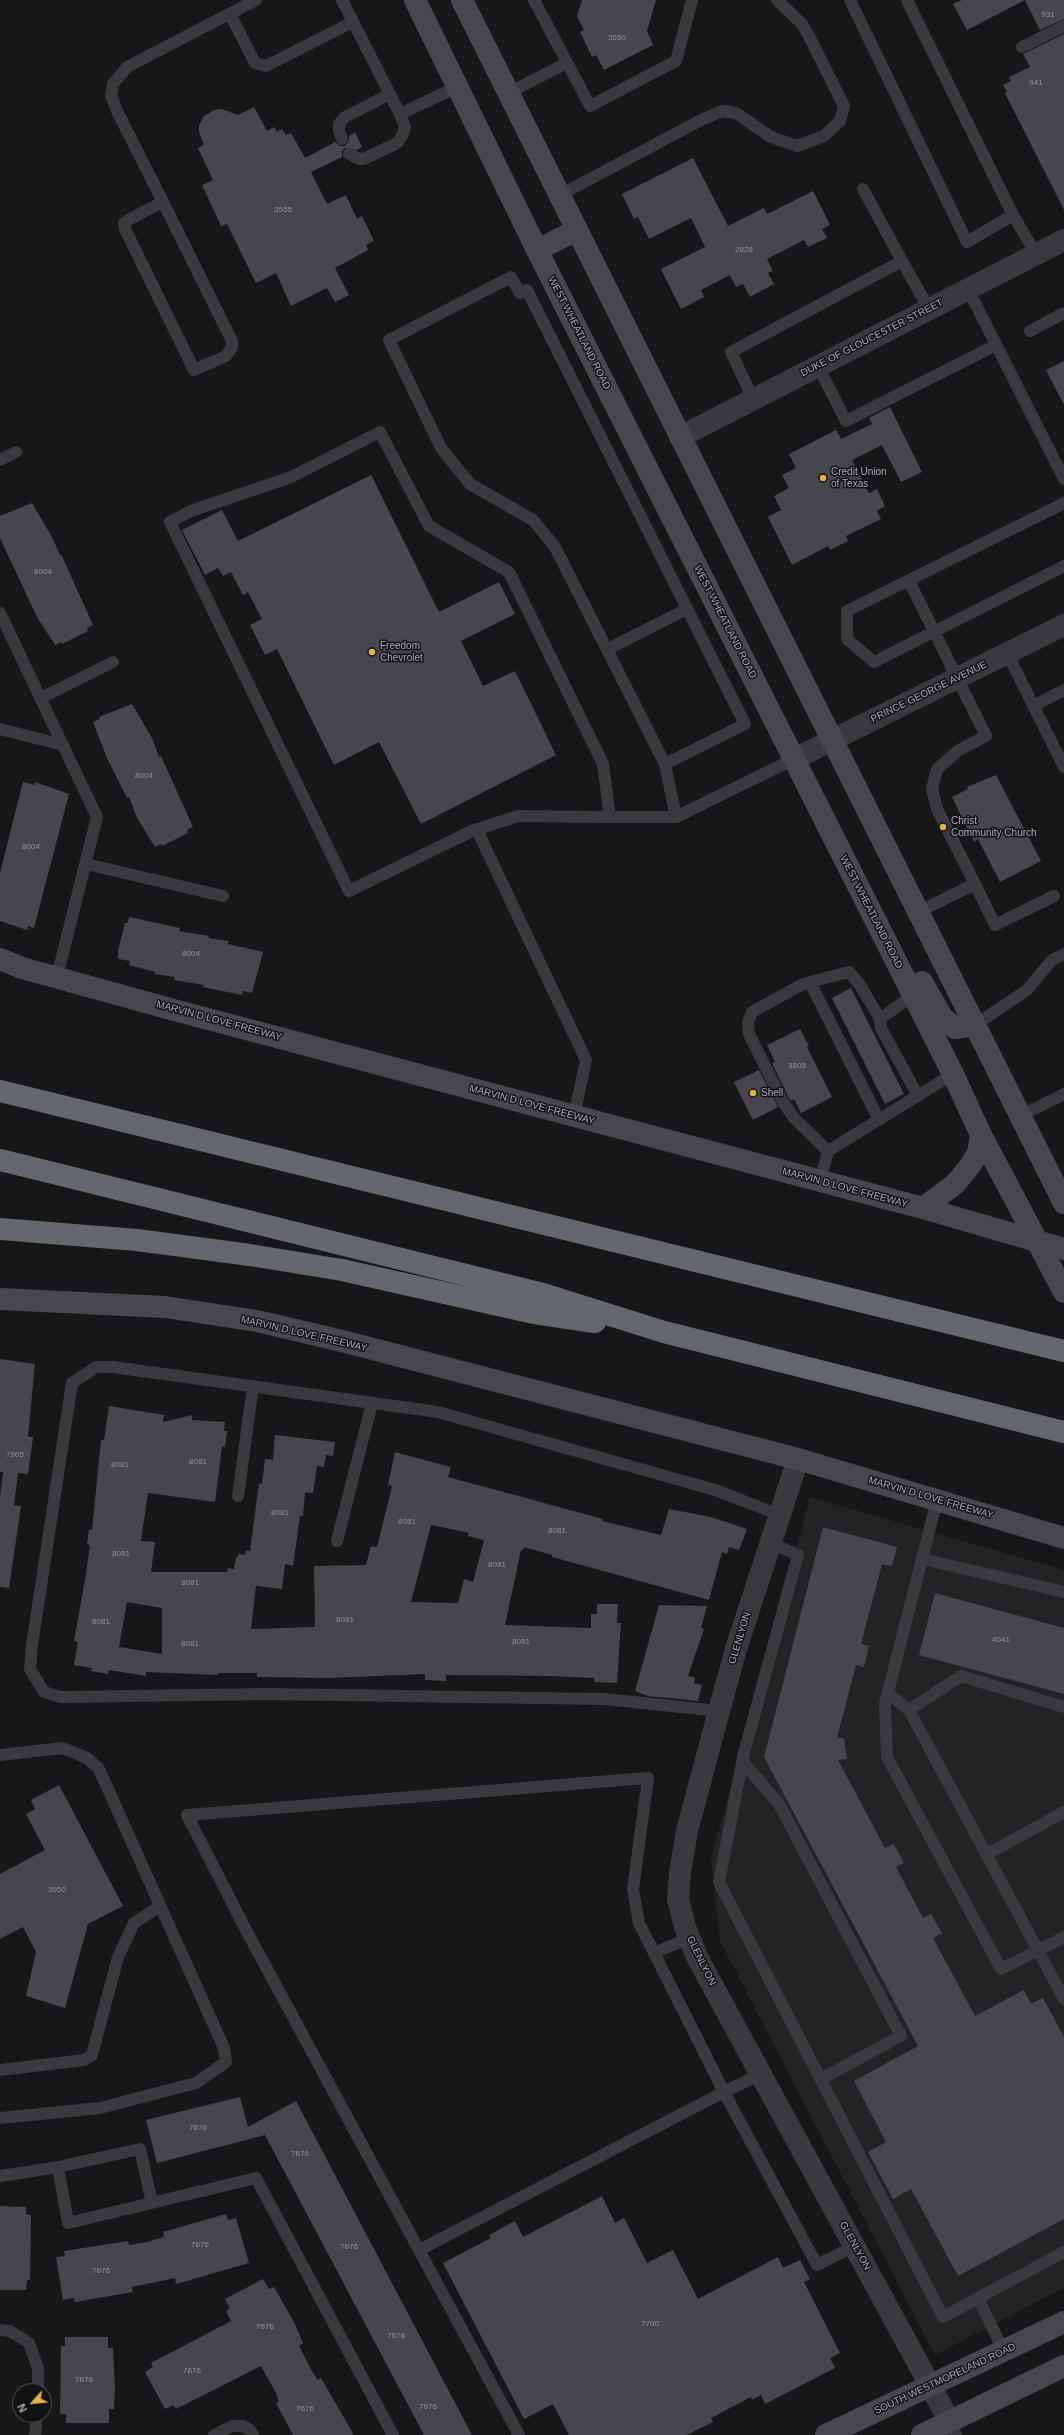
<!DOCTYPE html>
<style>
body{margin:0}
#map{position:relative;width:1064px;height:2435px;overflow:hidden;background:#171719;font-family:Helvetica,sans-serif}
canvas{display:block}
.north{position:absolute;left:12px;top:2383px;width:40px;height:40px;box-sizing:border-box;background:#121214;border:1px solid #4f5056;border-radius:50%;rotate:243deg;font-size:11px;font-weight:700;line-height:16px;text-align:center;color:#aaaeb8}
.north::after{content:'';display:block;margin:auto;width:14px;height:18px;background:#e5b244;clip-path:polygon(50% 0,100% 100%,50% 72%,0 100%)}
</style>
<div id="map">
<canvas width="1064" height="2435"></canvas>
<div class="north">N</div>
</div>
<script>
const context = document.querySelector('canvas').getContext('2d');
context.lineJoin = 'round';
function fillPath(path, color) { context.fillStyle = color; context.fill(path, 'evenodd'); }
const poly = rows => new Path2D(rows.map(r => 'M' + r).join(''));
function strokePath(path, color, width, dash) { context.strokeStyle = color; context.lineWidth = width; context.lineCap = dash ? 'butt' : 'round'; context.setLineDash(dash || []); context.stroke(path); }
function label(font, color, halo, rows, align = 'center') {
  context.font = font + ' Helvetica,sans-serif'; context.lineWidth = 3; context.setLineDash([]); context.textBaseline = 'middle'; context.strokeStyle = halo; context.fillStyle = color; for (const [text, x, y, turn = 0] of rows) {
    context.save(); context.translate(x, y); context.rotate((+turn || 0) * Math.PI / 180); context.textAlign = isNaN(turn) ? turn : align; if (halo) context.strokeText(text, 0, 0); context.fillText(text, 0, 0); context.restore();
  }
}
const built = poly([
 [810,1497,1064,1570,1064,2288,935,2355,720,1941,711,1859]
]);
const building = poly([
 [582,0,656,0,647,31,653,45,604,70,596,55,592,57,580,32,584,30,577,16],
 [962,0,1064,0,1064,19,1040,30,1025,0,967,30,953,4],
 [1064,34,1064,210,1005,93,1007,92,1003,85,1011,81,1009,77,1030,67,1023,54],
 [254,107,267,131,274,127,277,132,282,129,286,135,291,133,305,158,335,142,340,146,345,146,349,141,349,136,355,132,362,147,357,150,345,148,342,151,342,157,311,172,327,204,346,195,357,219,362,216,374,241,366,245,368,250,335,268,349,295,335,302,327,288,291,306,276,273,256,283,227,224,221,226,202,185,213,180,198,148,204,145,199,132,199,125,204,116,214,110,221,109,238,115],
 [693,158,728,226,764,208,767,214,813,191,830,225,822,229,827,238,808,247,804,240,767,259,773,271,768,273,774,284,750,297,743,284,736,287,730,275,701,290,704,297,681,309,661,269,705,247,691,218,649,239,638,217,634,219,622,194],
 [1064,361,1064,405,1046,370],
 [890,407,922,472,901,482,882,445,852,460,869,493,877,489,885,506,877,511,881,519,846,536,848,541,830,550,828,546,792,565,768,517,781,510,774,496,789,488,782,475,796,468,789,454,836,430,841,439,872,424,869,418],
 [371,475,439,612,499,582,515,614,461,641,483,686,515,671,556,755,421,824,379,742,334,765,277,649,265,655,250,625,262,619,248,592,243,595,231,572,223,576,218,568,205,575,182,530,222,510,238,541],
 [32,503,52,537,60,555,61,554,93,625,87,628,88,631,62,644,61,642,55,645,37,617,0,538,0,516],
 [132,704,152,738,159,757,161,756,193,827,187,830,188,833,162,846,161,844,155,847,137,818,129,797,127,798,107,758,93,722,100,719,99,717],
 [996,775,1041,861,1000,882,978,839,974,842,952,797,968,789,967,787],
 [23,782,34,785,35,782,69,794,34,928,28,926,27,930,0,921,0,873],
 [129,917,180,928,179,931,209,936,208,938,229,941,228,944,263,952,252,993,243,991,242,995,203,987,204,985,174,980,175,977,155,974,155,972,129,965,130,961,118,959,118,951,125,923,128,923],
 [851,988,904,1094,885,1104,832,998],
 [800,1029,809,1046,807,1047,832,1097,801,1113,794,1099,791,1101,789,1098,772,1063,775,1062,767,1045],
 [759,1070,778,1107,753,1120,734,1082],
 [0,1359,35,1364,28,1437,33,1437,28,1474,18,1473,14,1505,21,1506,9,1588,0,1587,0,1498,3,1472,0,1472],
 [109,1406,164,1415,163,1422,192,1415,192,1420,225,1422,224,1431,227,1431,225,1447,222,1447,215,1502,148,1493,141,1541,155,1542,151,1572,227,1572,228,1568,234,1569,236,1557,238,1557,238,1554,245,1555,246,1550,250,1551,259,1483,262,1484,265,1459,273,1460,275,1435,335,1442,333,1456,326,1455,324,1467,317,1466,313,1493,305,1492,303,1516,300,1516,293,1566,285,1564,282,1589,256,1586,251,1629,315,1627,314,1566,366,1565,371,1546,377,1547,392,1486,388,1485,395,1452,451,1467,448,1477,603,1519,602,1521,661,1535,669,1509,711,1517,747,1529,739,1550,729,1547,727,1554,722,1552,709,1600,552,1557,552,1555,524,1547,523,1550,521,1550,505,1625,591,1628,591,1614,597,1614,597,1604,618,1604,617,1623,621,1623,617,1683,594,1682,594,1678,550,1676,446,1675,446,1681,425,1680,425,1674,329,1678,257,1677,257,1673,218,1673,218,1675,146,1672,146,1676,109,1670,108,1674,91,1671,92,1668,74,1665,78,1642,74,1641,86,1574,90,1545,87,1544,89,1529,92,1530,101,1440,104,1440],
 [431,1525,469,1533,468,1536,484,1540,473,1582,464,1579,458,1603,411,1602],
 [127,1602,162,1608,162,1654,119,1647],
 [823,1527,897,1547,892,1566,882,1564,861,1644,869,1646,864,1667,856,1665,837,1738,844,1738,847,1759,838,1760,885,1848,894,1844,904,1863,896,1867,923,1918,931,1914,942,1933,933,1938,975,2016,1024,1990,1031,2004,1043,1998,1064,2037,1064,2219,958,2276,911,2189,893,2199,868,2152,886,2142,854,2081,918,2046,764,1757],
 [935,1593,1064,1628,1064,1694,919,1655],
 [659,1605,707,1606,701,1628,704,1629,688,1676,695,1678,694,1683,702,1685,698,1701,648,1696,635,1691],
 [59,1785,123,1906,88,1924,65,2008,26,1996,36,1952,23,1927,0,1939,0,1874,45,1850,26,1814,35,1809,31,1800],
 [240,2097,248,2127,296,2101,472,2435,424,2435,265,2135,157,2163,146,2120],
 [602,2196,615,2223,624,2218,647,2263,673,2250,698,2299,778,2257,783,2268,800,2260,810,2279,804,2282,840,2353,830,2358,835,2368,765,2404,761,2395,752,2400,751,2397,711,2418,713,2422,687,2435,569,2435,553,2404,524,2419,443,2263,491,2238,489,2235,515,2221,523,2237],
 [0,2206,26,2207,26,2214,31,2215,30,2280,27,2280,26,2290,0,2290],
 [226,2214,228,2220,236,2218,249,2263,176,2284,175,2278,132,2287,133,2292,75,2302,74,2298,63,2300,56,2257,65,2256,64,2251,128,2241,129,2245,147,2242,164,2237,163,2232],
 [263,2279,269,2289,274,2287,294,2322,303,2343,299,2346,313,2373,318,2380,321,2378,354,2435,293,2435,276,2403,279,2402,276,2393,261,2366,176,2409,173,2405,165,2409,145,2372,153,2367,151,2363,231,2321,226,2311,230,2308,225,2299],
 [65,2337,108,2337,108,2348,113,2348,115,2388,114,2409,109,2409,109,2423,66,2423,66,2414,60,2414,61,2346,65,2346]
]);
const lane = poly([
 [342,0,400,114,457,87],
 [534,0,590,106,676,61,692,0],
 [850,0,967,242,1013,215,1036,254],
 [907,0,1013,215],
 [230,14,255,63,266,66,353,22],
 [1022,47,1064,26],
 [508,93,567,63],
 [342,139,339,131,339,124,345,117,390,94],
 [349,154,360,159,366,158,397,143,402,136,405,127,400,114],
 [863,189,902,261],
 [558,196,703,119,722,111,736,113,771,137,797,146,824,136,840,121,844,106,809,36,802,24,777,0],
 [163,202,128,220,124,223,125,229,194,370,226,356,232,347,232,341,163,202,117,111,111,95,113,84,127,67,256,0],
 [968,289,1064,479],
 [1030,331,1064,313],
 [818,366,846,421,996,345],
 [753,399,731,352,902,261,929,309],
 [0,460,16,452],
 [1064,503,847,611,847,639,874,662,1064,566],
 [909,581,986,736,959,750,937,769,932,789,937,809,975,884],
 [0,613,97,817,57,977],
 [608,649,687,609],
 [1007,653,1064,767],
 [41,698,113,662],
 [1033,706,1064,690],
 [0,729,63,745],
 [665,764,745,724,527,290,520,293,511,277,389,340,441,448,470,484,533,520,555,547,665,764,676,817],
 [610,817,603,764,509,572,429,526,380,432,291,477,191,511,170,522,349,891,472,831,518,816,610,817,676,817,794,759],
 [477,830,586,1060,574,1116],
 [86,864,223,896],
 [918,912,975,884,995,925,1054,896],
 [810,982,879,1120],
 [913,995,880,1019,881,1028,918,1096],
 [975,1025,1027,990,1052,960,1064,954],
 [1020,1116,1064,1094],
 [828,1151,794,1118,783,1102,749,1034,748,1022,752,1012,803,984,849,972,860,985,880,1019],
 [820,1181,828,1151,953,1074],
 [238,1496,253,1386],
 [937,1500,885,1704,887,1757,1001,1969,1064,1937],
 [337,1541,372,1403],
 [771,1543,798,1555,744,1753,719,1882,943,2317,978,2298],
 [922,1559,1064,1592],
 [888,1693,909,1710,961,1676,1064,1707],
 [909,1710,1064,1999],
 [719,1711,605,1699,266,1694,61,1697,44,1692,30,1669,32,1645,72,1383,96,1367,113,1367,438,1412,715,1490,780,1515],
 [0,1755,63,1748,87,1758,99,1769,224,2048,226,2062,196,2083,100,2108,0,2118],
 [743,1762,779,1804,901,2036,821,2079],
 [986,1855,1064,1812],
 [654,1953,690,1938],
 [0,2070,84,2060,92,2055,118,1957,134,1923,160,1906],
 [761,2074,724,2092,817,2265,855,2246],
 [58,2167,140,2149,152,2203],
 [0,2176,58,2167,68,2223,256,2178,393,2435],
 [419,2250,724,2092,639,1923,633,1889,648,1778,187,1815,246,1930,519,2435],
 [0,2330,10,2331,29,2343,38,2368,38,2391],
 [1004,2352,978,2298,1064,2252],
 [950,2422,956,2435],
 [35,2435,37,2415],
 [214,2435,232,2426,243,2426,250,2430,253,2435]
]);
const street = poly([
 [680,437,1064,240],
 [794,759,1064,625],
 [798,1459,736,1649,719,1711,687,1831,680,1872,678,1899,685,1927,697,1957,950,2422]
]);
const secondary = poly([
 [415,0,537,250,953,1074,981,1135,1064,1292],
 [462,0,1064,1203],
 [537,250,575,231],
 [0,959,22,968,174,1010,923,1208,1064,1249],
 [922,982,942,1017,955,1028,975,1025],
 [923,1208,955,1184,970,1166,978,1153,981,1135],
 [0,1299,165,1307,257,1321,342,1341,798,1459,1064,1538],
 [826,2435,1064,2322],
 [922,2435,1064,2366]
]);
const highway = poly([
 [0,1091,1064,1351],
 [0,1160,543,1294,664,1332,1064,1432],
 [0,1229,137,1240,250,1255,342,1270,534,1313,595,1322]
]);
const markers = [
 [823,478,4,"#e5b244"],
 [372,652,4,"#e5b244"],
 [943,827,4,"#e5b244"],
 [753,1093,4,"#e5b244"]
];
const numberNames = [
 ["931",1048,15],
 ["3650",617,38],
 ["941",1036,83],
 ["3555",283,210],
 ["2828",744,250],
 ["8004",43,572],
 ["8004",144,776],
 ["8004",31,847],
 ["8004",191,954],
 ["3805",797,1066],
 ["7905",15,1455],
 ["8081",198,1462],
 ["8081",120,1465],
 ["8081",280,1513],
 ["8081",407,1522],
 ["8081",557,1531],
 ["8081",121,1554],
 ["8081",497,1565],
 ["8081",190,1583],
 ["8081",345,1620],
 ["8081",101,1622],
 ["4041",1001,1640],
 ["8081",521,1642],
 ["8081",190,1644],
 ["3950",57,1890],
 ["7676",198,2128],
 ["7676",300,2154],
 ["7676",200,2245],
 ["7676",349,2247],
 ["7676",101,2271],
 ["7700",650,2324],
 ["7676",265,2327],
 ["7676",396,2336],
 ["7676",192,2371],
 ["7676",84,2380],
 ["7676",428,2407],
 ["7676",305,2409]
];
const streetNames = [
 ["WEST WHEATLAND ROAD",579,333,63],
 ["DUKE OF GLOUCESTER STREET",872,338,-27],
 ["WEST WHEATLAND ROAD",725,622,63],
 ["PRINCE GEORGE AVENUE",929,692,-26],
 ["WEST WHEATLAND ROAD",871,912,63],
 ["MARVIN D LOVE FREEWAY",219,1021,15],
 ["MARVIN D LOVE FREEWAY",532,1105,15],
 ["MARVIN D LOVE FREEWAY",845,1188,15],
 ["MARVIN D LOVE FREEWAY",304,1334,13],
 ["MARVIN D LOVE FREEWAY",931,1498,16],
 ["GLENLYON",740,1638,-73],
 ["GLENLYON",701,1961,64],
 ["GLENLYON",855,2246,61],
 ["SOUTH WESTMORELAND ROAD",945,2379,-25]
];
const poiNames = [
 ["Credit Union",831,472],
 ["of Texas",831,484],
 ["Freedom",380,646],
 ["Chevrolet",380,658],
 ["Christ",951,821],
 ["Community Church",951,833],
 ["Shell",761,1093]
];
fillPath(built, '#232326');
fillPath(building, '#46474c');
strokePath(lane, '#39393e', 12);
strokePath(street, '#39393e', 22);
strokePath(secondary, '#47484e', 22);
strokePath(highway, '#65676e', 22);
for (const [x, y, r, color] of markers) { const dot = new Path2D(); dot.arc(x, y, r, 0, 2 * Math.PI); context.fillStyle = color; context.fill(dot); strokePath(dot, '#121214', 1.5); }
label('8px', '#91949d', null, numberNames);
label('10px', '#aaaeb8', '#121214', streetNames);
label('10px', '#aaaeb8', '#121214', poiNames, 'left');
</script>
